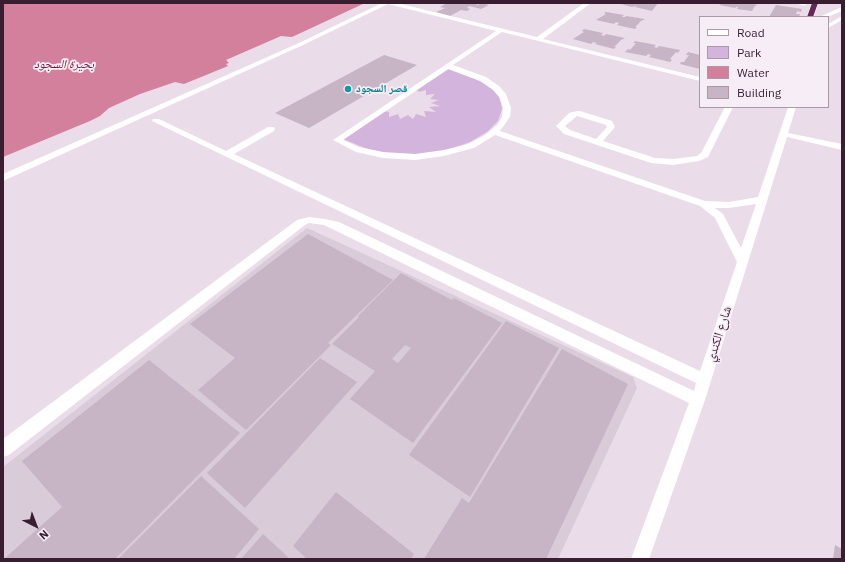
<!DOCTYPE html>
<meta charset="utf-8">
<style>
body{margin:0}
#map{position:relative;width:845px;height:562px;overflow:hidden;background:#eadce9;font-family:"IBM Plex Sans",sans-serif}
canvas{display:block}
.frame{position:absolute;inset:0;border:4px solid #391e32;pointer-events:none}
.legend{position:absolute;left:699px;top:16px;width:130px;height:92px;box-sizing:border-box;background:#f6edf6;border:1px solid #aa9aa8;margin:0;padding:5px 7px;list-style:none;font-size:12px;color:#391e32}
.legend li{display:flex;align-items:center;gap:8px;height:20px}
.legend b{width:20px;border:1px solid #aa9aa8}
.north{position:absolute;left:16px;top:506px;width:40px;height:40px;-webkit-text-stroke:3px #f6edf6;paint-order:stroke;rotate:138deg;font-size:11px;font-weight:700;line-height:16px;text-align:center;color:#391e32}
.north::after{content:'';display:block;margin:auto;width:14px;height:18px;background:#391e32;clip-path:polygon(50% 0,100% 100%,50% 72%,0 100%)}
</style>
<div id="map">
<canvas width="845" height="562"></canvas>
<div class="frame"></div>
<ul class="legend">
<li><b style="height:5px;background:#fff"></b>Road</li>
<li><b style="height:11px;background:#d3b4dc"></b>Park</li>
<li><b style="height:11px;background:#d2809c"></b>Water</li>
<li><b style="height:11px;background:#c7b5c5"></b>Building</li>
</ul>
<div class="north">N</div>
</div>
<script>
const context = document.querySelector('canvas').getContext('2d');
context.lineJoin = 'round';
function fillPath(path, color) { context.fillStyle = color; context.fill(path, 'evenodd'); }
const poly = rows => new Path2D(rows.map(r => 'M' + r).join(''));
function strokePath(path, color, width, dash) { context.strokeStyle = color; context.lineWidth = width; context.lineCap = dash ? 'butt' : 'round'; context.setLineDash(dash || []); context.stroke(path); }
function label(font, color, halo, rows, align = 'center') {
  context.font = font + ' "IBM Plex Sans","Noto Naskh Arabic",sans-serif'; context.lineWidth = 3.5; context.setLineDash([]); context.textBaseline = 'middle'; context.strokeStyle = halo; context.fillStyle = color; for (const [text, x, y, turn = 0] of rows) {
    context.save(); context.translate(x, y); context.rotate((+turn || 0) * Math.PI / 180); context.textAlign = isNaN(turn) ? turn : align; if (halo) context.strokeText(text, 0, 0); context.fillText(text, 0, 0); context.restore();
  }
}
const built = poly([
 [307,228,633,377,637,388,558,559,3,559,3,467]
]);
const green = poly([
 [449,69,459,71,493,87,500,98,502,109,498,121,487,132,470,142,448,150,423,155,395,155,370,150,343,139,384,111,389,112,389,117,398,114,400,119,408,115,413,119,416,114,426,117,424,111,436,112,429,107,440,106,431,103,439,100,430,99,435,94,426,95,426,90,419,92,417,90]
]);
const water = poly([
 [3,3,365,3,292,37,281,36,226,60,229,63,226,64,228,66,184,84,175,82,140,94,109,108,100,116,90,121,3,157]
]);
const building = poly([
 [447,3,474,3,478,5,481,3,489,5,481,9,469,6,467,8,470,9,467,11,461,10,450,16,436,12,445,8,440,7],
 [617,3,658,3,652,11,635,7,637,6,632,7],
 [723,3,748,3,758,5,755,6,752,11,737,9,738,7,736,7,735,8,719,5],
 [776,5,802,9,801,12,797,11,796,14,800,14,799,17,769,17],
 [606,12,624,15,622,17,625,17,626,16,645,19,641,21,635,27,637,27,635,29,617,25,619,23,616,22,614,24,596,20,606,14,604,13],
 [584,29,603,33,601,35,604,36,606,34,625,38,621,40,614,47,616,47,614,49,595,44,597,43,593,42,591,44,573,39,584,32,582,31],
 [635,41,656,45,654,47,657,48,659,46,680,50,678,53,676,52,670,59,672,60,670,62,649,57,651,55,648,54,646,56,625,52,628,49,630,50,636,43,633,43],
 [688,52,700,55,700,69,680,64,681,62,684,62,689,55,686,55],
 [384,55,417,65,309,128,275,113],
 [308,234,393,280,328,343,331,345,246,430,198,390,235,358,190,324],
 [401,273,452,300,454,298,502,323,413,443,350,399,375,371,332,344,359,317,358,316],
 [405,345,411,348,398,363,392,359],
 [506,321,559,348,470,497,409,455],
 [562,349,628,384,546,559,424,559,462,498,469,503],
 [320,358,357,382,245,508,207,473],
 [149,360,240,433,115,559,4,559,62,507,22,461],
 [201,476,259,529,234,559,118,559],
 [336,492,414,554,411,559,307,559,293,546],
 [263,534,290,559,241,559],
 [835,545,842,549,842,559,833,559]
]);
const minor = poly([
 [382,3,397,3,537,37,584,3,591,3,543,39,700,77,700,81,502,32,453,65,486,77,499,86,506,94,511,108,510,117,500,131,705,201,729,202,758,197,788,107,796,107,788,133,842,144,842,150,787,137,705,400,649,559,631,559,689,403,324,225,309,223,305,225,9,455,3,457,3,439,297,220,309,217,325,219,339,222,694,391,696,383,152,121,153,119,159,119,226,151,268,127,274,127,275,129,274,131,234,154,700,371,737,262,715,218,700,206,495,135,474,148,444,156,415,160,383,158,356,152,333,140,496,31,388,4,303,45,3,181,3,174,299,43,382,3],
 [448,69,480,81,493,90,499,97,503,108,502,117,497,125,485,135,468,144,444,150,415,154,383,152,359,147,343,140,448,69],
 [756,204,741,248,723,214,715,208,729,208,756,204],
 [796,3,806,3,807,4,804,6,796,3],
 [842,7,842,11,827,17,819,17,842,7],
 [842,16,842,20,828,28,828,24,842,16],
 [725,107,733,107,708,157,699,161,673,165,651,163,564,134,556,126,569,113,577,111,580,111,612,121,615,127,603,141,655,158,673,159,697,156,701,153,725,107],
 [577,116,606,125,607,127,596,139,570,130,565,126,577,116]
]);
const highway = poly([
 [812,3,818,3,813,17,807,17,812,3]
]);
const markers = [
 [348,89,4,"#0f9aa8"]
];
const farCulturenames = [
 ["قصر السجود",356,89]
];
const farWaternames = [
 ["بحيرة السجود",64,65]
];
const streetNames = [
 ["شارع الكندي",719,334,-72]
];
fillPath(built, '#d9cbd8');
fillPath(green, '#d3b4dc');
fillPath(water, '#d2809c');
fillPath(building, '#c7b5c5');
strokePath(highway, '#fff', 1);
fillPath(minor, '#fff');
fillPath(highway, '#662953');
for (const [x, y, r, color] of markers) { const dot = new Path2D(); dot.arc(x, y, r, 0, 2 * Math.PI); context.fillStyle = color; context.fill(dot); strokePath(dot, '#f6edf6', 1.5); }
label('bold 11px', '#0d838f', '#f6edf6', farCulturenames, 'left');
label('italic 12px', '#771635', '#f6edf6', farWaternames);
label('13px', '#391e32', '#f6edf6', streetNames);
</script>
